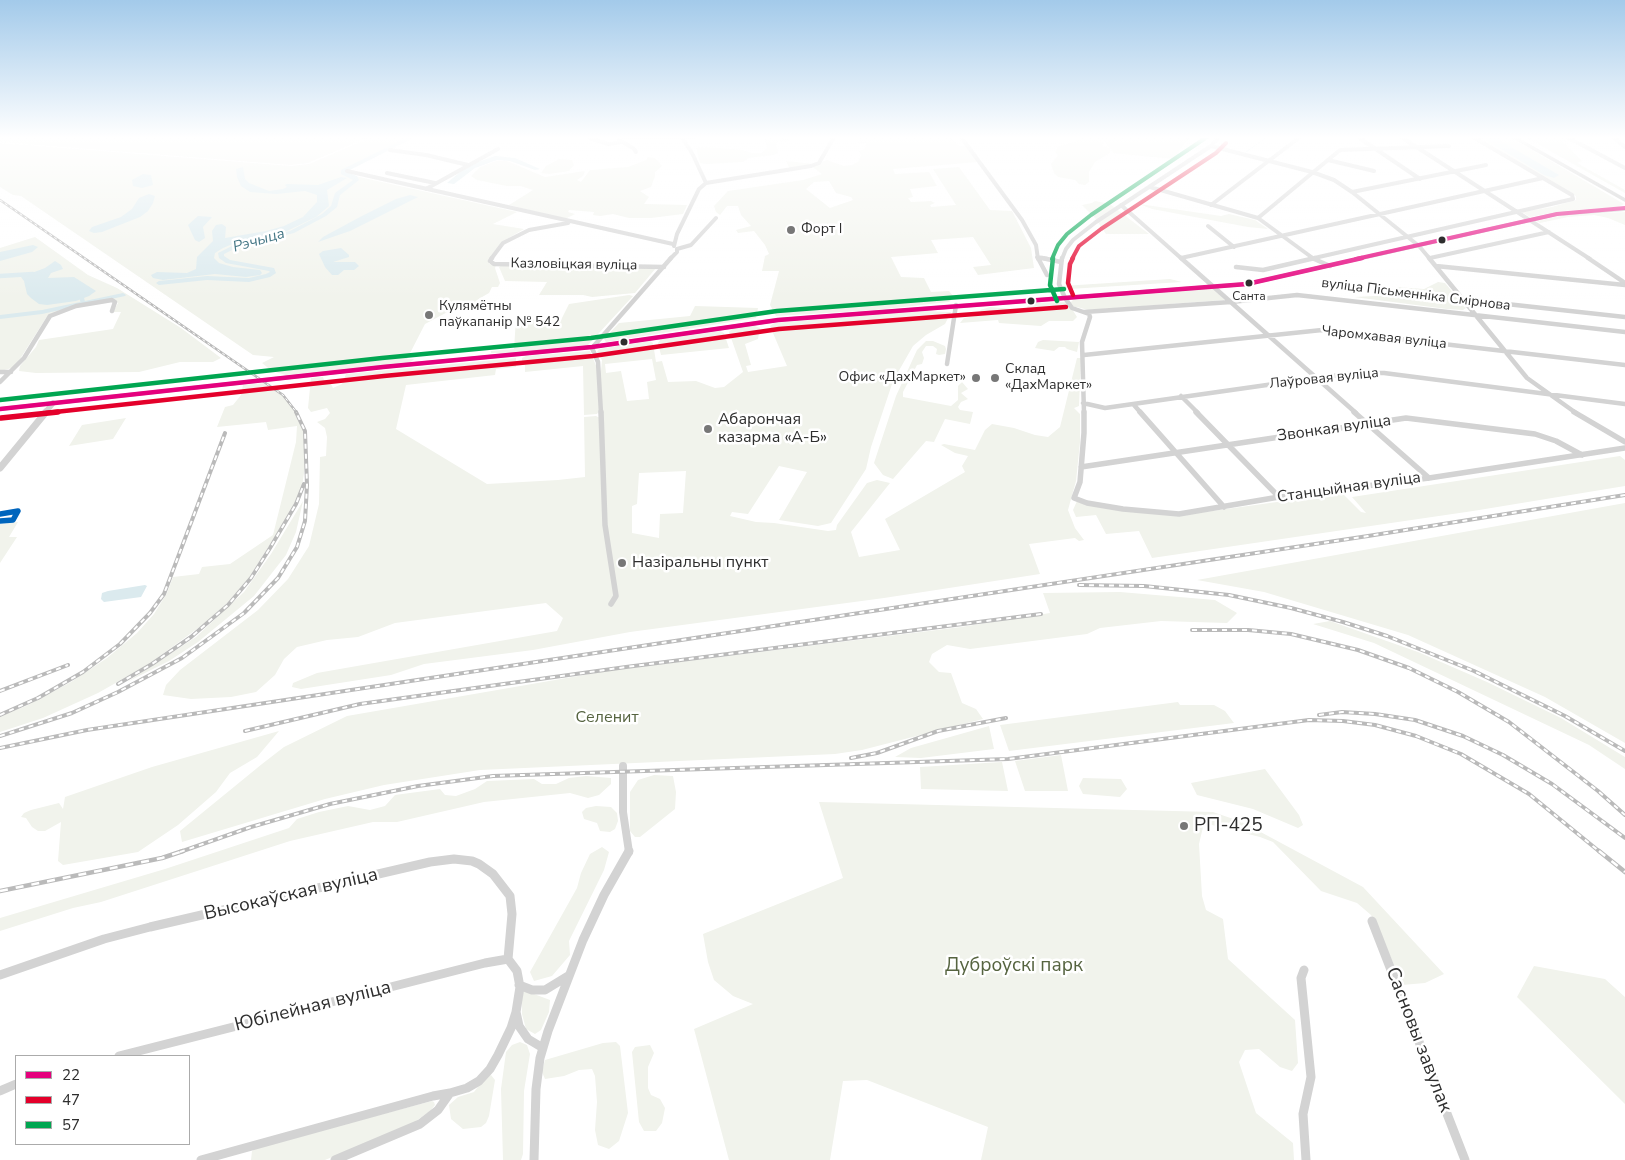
<!DOCTYPE html>
<meta charset="utf-8">
<style>
body{margin:0}
#map{position:relative;width:1625px;height:1160px;overflow:hidden;background:#fff;font-family:"Nunito Sans",sans-serif}
canvas{display:block}
.legend{position:absolute;left:15px;top:1055px;width:175px;height:90px;box-sizing:border-box;background:#fff;border:1px solid #ababab;margin:0;padding:6px 9px;list-style:none;font-size:15px;color:#2e2e2e}
.legend li{display:flex;align-items:center;gap:10px;height:25px}
.legend b{width:25px;border:1px solid #ababab}
</style>
<div id="map">
<canvas width="1625" height="1160"></canvas>
<ul class="legend">
<li><b style="height:6px;background:#e5007d"></b>22</li>
<li><b style="height:6px;background:#e4002b"></b>47</li>
<li><b style="height:6px;background:#00a651"></b>57</li>
</ul>
</div>
<script>
const context = document.querySelector('canvas').getContext('2d');
context.lineJoin = 'round';
function fillPath(path, color) { context.fillStyle = color; context.fill(path, 'evenodd'); }
const poly = rows => new Path2D(rows.map(r => 'M' + r).join(''));
function strokePath(path, color, width, dash) { context.strokeStyle = color; context.lineWidth = width; context.lineCap = dash ? 'butt' : 'round'; context.setLineDash(dash || []); context.stroke(path); }
function label(font, color, halo, rows, align = 'center') {
  context.font = font + ' "Nunito Sans",sans-serif'; context.lineWidth = 5; context.setLineDash([]); context.textBaseline = 'middle'; context.strokeStyle = halo; context.fillStyle = color; for (const [text, x, y, turn = 0] of rows) {
    context.save(); context.translate(x, y); context.rotate((+turn || 0) * Math.PI / 180); context.textAlign = isNaN(turn) ? turn : align; if (halo) context.strokeText(text, 0, 0); context.fillText(text, 0, 0); context.restore();
  }
}
const green = poly([
 [0,137,369,137,308,163,291,165,0,142],
 [372,137,414,137,341,173,517,212,493,224,524,229,502,242,489,260,489,264,496,265,495,268,500,283,498,287,492,287,489,293,477,300,474,304,492,305,492,306,455,308,425,324,407,359,414,359,410,363,286,375,272,371,262,363,274,357,253,355,21,196,13,195,0,187,0,143,291,166,309,164],
 [770,137,789,140,787,142,776,142,778,153,773,155,749,158,743,162,707,164,700,163,696,148,708,147,743,150,751,153,761,153,767,148,765,139],
 [861,137,949,137,960,146,966,146,978,162,893,169,895,174,929,172,937,186,910,189,913,197,908,198,911,202,931,201,935,203,930,205,931,207,956,205,933,169,959,167,990,210,1012,211,1031,248,1034,268,978,275,973,267,991,265,973,237,931,240,938,253,891,257,901,277,924,278,931,292,949,291,954,297,949,302,875,310,776,316,770,305,779,271,762,271,765,256,769,254,765,245,754,231,738,233,736,230,751,226,741,215,738,206,727,206,720,215,716,212,714,206,728,191,803,180,822,174,811,166,790,169,786,161,815,164,827,160,844,166,852,165,859,161,861,155,859,151,865,149,866,143,858,142],
 [829,181,836,193,851,197,853,200,830,208,806,189,814,182],
 [1075,137,1098,137,1103,144,1102,146,1109,148,1102,137,1190,137,1173,159,1113,153,1110,148,1110,153,1095,162,1089,172,1089,182,1085,185,1079,184,1075,180,1058,177,1054,173,1051,164,1058,155,1055,152,1058,146,1077,142],
 [1477,137,1510,137,1624,204,1618,207,1562,211,1530,217,1522,212,1552,207,1576,200,1576,196],
 [1525,137,1559,137,1568,142,1563,142,1582,161,1577,163,1625,190,1625,193],
 [648,157,655,158,662,166,655,172,655,176,651,187,640,191,649,197,644,204,687,205,683,214,651,218,629,218,613,214,600,216,593,215,594,212,569,210,568,212,575,214,565,219,509,205,533,190,520,186,507,186,477,180,471,176,480,167,496,161,507,161,545,177,585,171,583,176,577,180,581,182,590,170,628,167,646,160],
 [559,159,572,160,574,165,569,171,549,174,541,173,546,166],
 [1095,201,1110,204,1149,234,1106,234,1095,218,1082,205,1092,203],
 [1139,204,1221,216,1229,214,1255,220,1268,229,1248,227,1152,209],
 [1625,212,1625,225,1608,218,1594,215,1568,217,1540,223,1537,221,1564,215],
 [35,237,88,275,117,288,181,328,221,358,213,362,180,362,139,372,36,373,19,371,20,366,36,347,39,340,113,329,121,312,113,312,118,303,114,300,71,306,46,318,20,359,12,368,0,371,0,248],
 [502,265,656,268,635,293,592,297,583,295,539,295,547,282,505,281,499,267],
 [1170,279,1182,282,1069,289,1063,286],
 [1438,282,1445,283,1466,308,1463,310,1447,309,1354,297,1394,295,1394,290,1396,287,1424,289],
 [1209,289,1213,289,1225,300,1088,310,1077,307,1072,309,1077,317,1073,321,1049,321,1041,326,999,323,998,320,960,323,964,318,983,315,980,310,990,307,1025,310,1030,303,1071,302,1073,300],
 [629,295,633,296,588,345,518,353,491,353,491,351,514,349,516,319,561,320,569,304],
 [695,306,758,308,756,318,606,342,604,339,619,323,690,316],
 [923,311,951,312,945,324,926,335,913,346,893,381,871,447,866,469,831,523,818,526,779,520,807,472,779,466,748,514,732,512,730,516,756,522,774,523,828,531,836,530,837,525,867,483,877,480,890,483,851,532,859,557,900,550,885,519,965,472,962,466,968,456,955,453,941,445,944,444,975,450,985,430,992,424,1014,428,1035,435,1048,437,1060,427,1077,358,1081,358,1079,406,1074,408,1080,414,1080,442,1076,481,1068,510,1075,528,1084,540,1079,541,1075,538,1029,544,1040,574,884,598,630,632,533,650,424,664,391,675,301,689,292,687,293,683,317,673,557,631,563,618,546,603,395,623,358,637,327,640,297,647,284,659,275,675,256,692,231,697,191,699,163,695,166,685,180,670,258,610,288,579,309,546,319,504,320,457,326,456,327,437,325,428,317,422,325,419,330,413,327,408,311,412,308,408,311,378,323,377,324,380,329,380,333,388,342,384,346,374,516,358,516,367,496,369,495,375,406,385,396,429,487,484,558,480,585,477,584,417,596,416,600,418,599,411,597,414,584,415,583,366,525,372,525,365,522,365,522,358,526,356,590,351,597,368,601,371,602,360,597,352,599,349,650,341,653,343,656,362,662,361,668,382,696,381,715,388,724,387,743,372,729,332,733,328,752,325,760,328,758,339,745,344,751,365,746,366,748,372,787,366,770,326,774,323],
 [652,359,656,380,647,382,649,399,627,401,621,371,606,373,605,364],
 [686,471,683,513,660,514,659,538,632,533,632,506,637,504,639,473],
 [720,331,724,333,729,348,661,355,658,343,661,339],
 [1043,340,1079,342,1077,352,1067,349,1065,347,1059,347,1054,351,1035,348,1038,342],
 [926,341,933,341,945,346,946,349,945,354,939,355,936,354,937,349,933,346,926,346,922,352,924,358,922,364,917,365,903,392,903,397,951,406,958,400,958,386,962,382,968,389,961,393,968,399,961,402,958,407,960,410,973,412,970,424,945,419,934,442,926,441,893,479,883,475,874,463,896,396,917,350],
 [266,383,284,397,297,412,303,423,307,452,302,487,295,504,249,578,228,602,205,623,149,664,98,693,43,718,0,732,0,716,26,706,71,682,107,658,137,633,154,614,167,593,173,577,199,574,202,567,230,564,273,535,296,442,297,426,268,430,266,422,217,427,225,407,233,405,241,395,243,385],
 [126,418,113,439,69,446,82,425],
 [1620,456,1625,460,1625,486,1473,511,1152,558,1139,531,1106,534,1096,515,1076,517,1073,510,1077,501,1176,516,1342,493,1361,512,1366,513,1352,497],
 [303,501,296,532,286,555,254,596,198,642,169,661,127,682,196,637,244,592,271,554],
 [1625,503,1625,743,1545,697,1408,635,1264,592,1197,580],
 [18,522,9,537,17,537,0,563,0,524],
 [1120,592,1215,600,1237,613,1227,623,1161,621,1100,628,1087,634,970,649,947,645,932,654,929,662,939,672,951,673,962,703,976,709,983,719,862,750,835,754,480,770,384,785,325,799,182,842,180,831,262,764,284,747,347,716,607,671,961,627,1050,613,1043,593],
 [1330,621,1418,652,1487,682,1561,718,1625,757,1625,769,1589,745,1374,643,1313,624],
 [1178,702,1180,705,1214,705,1225,711,1234,723,1009,751,1000,725],
 [989,726,994,749,921,758,895,757,911,748],
 [279,731,257,757,230,773,216,792,178,825,138,852,63,865,58,861,61,822,45,831,38,831,32,827,26,818,21,817,24,813,31,810,59,803,63,809,65,797,152,767],
 [1061,755,1068,791,1025,791,1015,761],
 [1002,762,1008,791,921,789,920,767],
 [1265,769,1299,815,1303,825,1298,828,1253,809,1197,795,1191,783],
 [654,775,673,776,676,792,675,809,640,837,635,837,630,831,630,792,638,780],
 [586,776,611,778,611,784,599,795,588,798,570,793,484,802,397,822,373,822,290,841,101,902,73,908,0,931,0,918,165,869,289,828,297,819,319,812,348,806,370,810,385,806,395,795,440,789,445,795,456,796,475,789,487,781,534,779,542,784,556,784,569,778],
 [1083,778,1121,779,1127,789,1120,797,1083,794,1079,786],
 [819,802,1213,812,1242,822,1363,887,1444,974,1425,983,1402,985,1382,936,1371,915,1357,903,1321,891,1273,842,1260,837,1208,824,1203,827,1199,844,1202,896,1206,910,1223,919,1228,959,1295,1020,1298,1063,1292,1071,1280,1067,1259,1049,1245,1050,1239,1062,1256,1113,1293,1143,1294,1160,981,1160,988,1127,867,1080,843,1081,830,1160,729,1160,694,1029,753,1004,733,996,714,980,708,962,703,934,843,878],
 [596,806,611,807,617,813,618,821,615,829,610,832,600,831,597,823,584,819,582,812,586,808],
 [602,847,609,852,604,870,569,941,570,955,552,976,534,981,530,972,577,888,581,873,590,854],
 [1534,966,1605,979,1625,997,1625,1104,1517,997],
 [526,991,550,1000,549,1012,541,1030,535,1034,526,1029,522,1014,522,993],
 [520,1042,527,1045,530,1054,524,1091,523,1154,521,1160,503,1160,501,1089,506,1052,512,1045],
 [616,1042,620,1046,628,1113,619,1141,609,1149,598,1145,595,1130,597,1102,595,1076,592,1069,579,1070,564,1076,545,1079,542,1072,545,1060,603,1043],
 [650,1045,654,1053,648,1067,648,1088,651,1095,660,1099,665,1108,662,1123,656,1131,644,1131,639,1122,632,1052,635,1047],
 [491,1075,495,1080,489,1116,486,1123,481,1127,463,1129,451,1119,449,1105,458,1097,474,1092,484,1079],
 [432,1101,434,1102,435,1105,430,1111,412,1124,325,1160,251,1160,252,1151,258,1147]
]);
const water = poly([
 [1481,137,1494,137,1559,175,1554,178,1544,175],
 [495,156,515,158,540,169,535,170,510,161,497,160,475,168,454,184,447,183,460,172,478,162],
 [243,167,245,179,249,183,269,191,283,189,287,187,285,185,287,184,318,185,341,177,347,178,327,190,329,206,316,217,285,232,235,243,223,248,215,253,214,258,219,263,233,267,260,270,262,273,260,275,246,277,215,274,163,280,153,278,151,275,157,272,187,273,196,269,197,257,213,241,212,231,216,225,222,224,226,227,225,238,266,231,284,226,303,217,317,202,317,195,305,191,276,194,250,192,241,186,237,177,236,169],
 [143,174,151,175,153,185,142,188,133,186,132,180],
 [149,194,155,196,153,203,148,211,140,217,102,232,94,233,89,231,92,227,121,217,132,209,139,198],
 [410,195,418,197,350,231,318,242,323,237,360,217,396,199],
 [198,216,212,217,203,227,205,238,199,242,195,240,188,225],
 [33,245,38,247,32,252,0,261,0,252],
 [341,248,349,255,349,257,333,262,355,262,359,266,354,270,344,270,338,275,332,275,325,267,319,254,323,251],
 [55,261,61,265,63,269,51,273,48,278,74,277,96,291,89,296,76,301,47,305,39,304,31,298,27,294,24,281,21,277,45,268],
 [145,585,147,586,141,597,104,602,101,599,102,593,108,591]
]);
const stream = poly([
 [1246,152,1267,137]
]);
const canal = poly([
 [0,276,33,274],
 [78,293,81,295,83,303]
]);
const river = poly([
 [408,137,415,137,346,172,357,176,359,180,340,195,337,207,326,216,294,233,240,246,224,254,224,256,230,260,274,268,276,273,270,277,249,282,207,280,159,285,156,283,159,281,207,276,249,278,266,274,270,272,269,271,226,263,219,258,218,253,236,244,290,231,322,214,331,206,335,193,353,180,341,174,341,170,408,137],
 [123,293,126,295,125,296,42,314,0,319,0,315,42,310,123,293]
]);
const minorFar4 = poly([
 [623,137,695,137],
 [961,137,1022,220,1036,245,1038,259],
 [1358,137,1420,179],
 [1401,137,1590,259],
 [1567,137,1625,168],
 [1613,137,1625,147],
 [590,138,608,144,621,142],
 [619,140,633,148,636,152],
 [1211,146,1312,172,1334,180,1352,192,1419,246,1430,259],
 [390,150,426,155,468,165],
 [1328,160,1374,171],
 [347,171,673,244],
 [387,173,435,183],
 [706,183,811,166,819,163,834,137],
 [1150,187,1258,218,1314,259],
 [426,189,498,149],
 [1352,192,1486,165],
 [1121,205,1182,259],
 [1211,205,1300,137],
 [1258,218,1340,150,1449,146],
 [1208,226,1234,247],
 [674,246,677,234,699,189,706,183,692,153,682,138],
 [677,249,691,245,716,218],
 [1037,257,1048,259],
 [1181,258,1543,178],
 [1430,258,1549,232],
 [491,259,503,243,529,230,568,223],
 [670,259,677,252,677,249],
 [1062,259,1066,249,1073,240,1096,222,1211,146,1219,137],
 [1310,259,1573,199,1572,195,1473,137]
]);
const minorFar3 = poly([
 [492,258,490,261,494,264,664,267],
 [1038,258,1047,275],
 [1042,258,1061,262],
 [1062,258,1059,284,1065,298,1072,308,1089,314,1090,317,1082,342,1084,413],
 [1181,258,1356,413],
 [1312,258,1330,266],
 [1429,258,1527,378,1576,413],
 [1588,258,1625,283],
 [1436,266,1625,285],
 [1236,267,1263,270,1315,258],
 [1461,299,1625,317],
 [1084,312,1231,302,1297,295,1625,332],
 [1084,355,1322,330,1625,365],
 [947,364,956,305],
 [0,372,11,372],
 [0,382,24,358,50,316,76,306,112,300,115,302,112,311],
 [1181,396,1198,413],
 [1083,403,1105,408,1316,378,1357,373,1384,373,1625,404],
 [1134,405,1141,413],
 [601,413,598,362,592,348,671,258]
]);
const minorFar2 = poly([
 [601,412,605,525,616,596,611,604],
 [1084,412,1084,433,1080,482,1074,498,1087,503,1123,509,1179,514,1279,497,1429,478,1625,448],
 [1140,412,1224,507],
 [1196,412,1279,497],
 [1354,412,1429,478],
 [1574,412,1625,442],
 [1081,467,1406,418,1535,434,1556,441,1582,455]
]);
const minorFar1 = poly([
 [623,766,623,812,629,852]
]);
const minor = poly([
 [1372,921,1465,1160],
 [508,959,517,971,520,987,516,1012,519,1026,528,1039,543,1048],
 [1304,970,1301,978,1311,1077,1303,1114,1306,1160],
 [0,975,104,939,150,927,430,862,454,859,472,861,479,864,493,874,510,896,512,914,508,959],
 [519,985,532,990,545,990,568,976],
 [119,1056,485,963,508,959],
 [0,1091,16,1084],
 [201,1160,433,1096,450,1093],
 [335,1160,420,1124,438,1110,450,1093,467,1088,479,1081,490,1069,498,1055,511,1028,516,1012],
 [534,1160,536,1089,540,1058,548,1031,583,940,604,895,629,851]
]);
const tertiaryFar1 = poly([
 [45,413,53,403]
]);
const tertiary = poly([
 [0,468,46,412]
]);
const secondary = poly([
 [1625,207,1625,211,1557,216,1247,286,778,322,592,349,383,369,0,411,0,407,383,365,592,345,778,318,1247,282,1557,212,1625,207]
]);
const trunk = poly([
 [1510,137,1517,137,1625,198,1625,202,1510,137]
]);
const railFar2 = poly([
 [0,200,283,395,297,413]
]);
const railFar1 = poly([
 [1079,585,1144,586,1229,595,1291,608,1343,622,1387,636,1474,671,1565,716,1625,751],
 [1192,630,1248,630,1291,634,1358,650,1409,668,1458,692,1509,722,1598,791,1625,815],
 [118,684,152,664,191,637,228,605,251,578,270,548,296,504,304,484],
 [0,691,68,665],
 [0,715,38,698,83,672,120,644,150,613,164,594,225,433],
 [1319,715,1342,712,1375,714,1415,720,1463,736,1503,755,1552,784,1625,838],
 [245,731,360,704,626,667,1041,614],
 [0,736,72,713,118,692,182,658,244,613,278,578,297,547,305,521,307,485,305,431,296,412],
 [0,748,87,730,1368,536,1625,495],
 [851,758,877,753,938,731,1006,718],
 [180,852,251,827,330,804,418,786,493,776,1008,759,1309,720,1343,721,1375,725,1416,736,1461,754,1529,794,1600,852]
]);
const rail = poly([
 [1599,851,1625,872],
 [0,891,162,858,183,851]
]);
const bus1Far1 = poly([
 [1356,259,1557,214,1625,208]
]);
const bus1 = poly([
 [0,409,383,367,592,347,778,320,1247,284,1362,258]
]);
const bus2Far2 = poly([
 [1072,259,1079,246,1101,229,1216,153,1226,143]
]);
const bus2Far1 = poly([
 [1073,258,1070,264,1068,283,1073,295],
 [46,413,384,376,593,356,779,329,1066,307]
]);
const bus2 = poly([
 [1,418,58,412]
]);
const bus3Far1 = poly([
 [1052,259,1058,245,1067,234,1091,215,1207,137]
]);
const bus3 = poly([
 [1053,258,1050,285,1057,301],
 [0,400,382,358,591,338,777,311,1064,289]
]);
const bus4 = poly([
 [0,514,18,511,13,520,0,521]
]);
const markers = [
 [791,230,5,"#777"],
 [1442,240,4.5,"#2e2e2e"],
 [1249,283,4.5,"#2e2e2e"],
 [1031,301,4.5,"#2e2e2e"],
 [429,315,5,"#777"],
 [624,342,4.5,"#2e2e2e"],
 [976,378,5,"#777"],
 [995,378,5,"#777"],
 [708,429,5,"#777"],
 [622,563,5,"#777"],
 [1184,826,5,"#777"]
];
const farBusnames = [
 ["Санта",1249,297]
];
const farPoinames = [
 ["Форт I",801,230],
 ["Кулямётны",439,307],
 ["паўкапанір № 542",439,323],
 ["Склад",1005,370],
 ["«ДахМаркет»",1005,386],
 ["Офис «ДахМаркет»",966,378,"right"]
];
const farStreetnames = [
 ["Казловіцкая вуліца",574,265,1],
 ["вуліца Пісьменніка Смірнова",1416,295,7],
 ["Чаромхавая вуліца",1384,338,6],
 ["Лаўровая вуліца",1324,379,-6]
];
const farWaternames = [
 ["Рэчыца",259,241,-16]
];
const poiNames = [
 ["Абарончая",718,420],
 ["казарма «А-Б»",718,438],
 ["Назіральны пункт",632,563]
];
const streetNames = [
 ["Звонкая вуліца",1334,429,-8],
 ["Станцыйная вуліца",1349,488,-8]
];
const parkNames = [
 ["Селенит",607,718]
];
const nearPoinames = [
 ["РП-425",1194,826]
];
const nearStreetnames = [
 ["Высокаўская вуліца",291,895,-13],
 ["Юбілейная вуліца",313,1007,-14],
 ["Сасновы завулак",1418,1040,69]
];
const nearParknames = [
 ["Дуброўскі парк",1014,966]
];
fillPath(green, '#f1f3ec');
fillPath(water, '#dbeaee');
strokePath(stream, '#dbeaee', 1);
strokePath(canal, '#dbeaee', 4.5);
fillPath(river, '#dbeaee');
strokePath(minorFar4, '#d3d3d3', 4);
strokePath(minorFar3, '#d3d3d3', 4.5);
strokePath(minorFar2, '#d3d3d3', 5.5);
strokePath(minorFar1, '#d3d3d3', 8);
strokePath(minor, '#d3d3d3', 9);
strokePath(tertiaryFar1, '#d3d3d3', 5.5);
strokePath(tertiary, '#d3d3d3', 7);
fillPath(secondary, '#ccc');
fillPath(trunk, '#c3c3c3');
strokePath(railFar2, '#bababa', 2.5);
strokePath(railFar1, '#bababa', 4);
strokePath(rail, '#bababa', 4.5);
strokePath(railFar2, '#fff', 1, [3]);
strokePath(railFar1, '#fff', 2, [5]);
strokePath(rail, '#fff', 2.5, [8]);
strokePath(bus1Far1, '#e5007d', 4);
strokePath(bus1, '#e5007d', 4.5);
strokePath(bus2Far2, '#e4002b', 4);
strokePath(bus2Far1, '#e4002b', 4.5);
strokePath(bus2, '#e4002b', 5.5);
strokePath(bus3Far1, '#00a651', 4);
strokePath(bus3, '#00a651', 4.5);
strokePath(bus4, '#0065bd', 5.5);
const sky = context.createLinearGradient(0, 0, 0, 299);
sky.addColorStop(0, '#a3caea');
sky.addColorStop(0.46, '#fff');
sky.addColorStop(1, '#ffffff00');
context.fillStyle = sky;
context.fillRect(0, 0, 1625, 299);
for (const [x, y, r, color] of markers) { const dot = new Path2D(); dot.arc(x, y, r, 0, 2 * Math.PI); context.fillStyle = color; context.fill(dot); strokePath(dot, '#fff', 2); }
label('12px', '#2e2e2e', '#fff', farBusnames);
label('14px', '#2e2e2e', '#fff', farPoinames, 'left');
label('14px', '#2e2e2e', '#fff', farStreetnames);
label('italic 15px', '#457786', '#fff', farWaternames);
label('16px', '#2e2e2e', '#fff', poiNames, 'left');
label('16px', '#2e2e2e', '#fff', streetNames);
label('16px', '#566440', '#fff', parkNames);
label('19px', '#2e2e2e', '#fff', nearPoinames, 'left');
label('19px', '#2e2e2e', '#fff', nearStreetnames);
label('19px', '#566440', '#fff', nearParknames);
</script>
